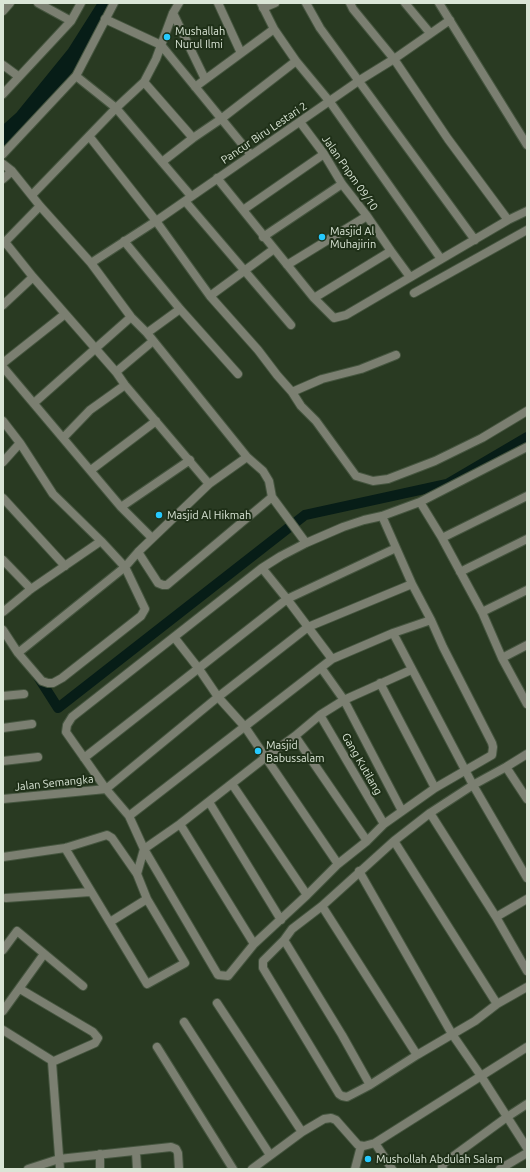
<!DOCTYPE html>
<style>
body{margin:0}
#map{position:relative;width:530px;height:1172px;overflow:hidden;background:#293a22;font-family:Ubuntu,sans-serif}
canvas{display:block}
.frame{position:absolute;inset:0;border:4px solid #dae5d6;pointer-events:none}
</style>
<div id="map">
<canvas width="530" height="1172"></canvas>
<div class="frame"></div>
</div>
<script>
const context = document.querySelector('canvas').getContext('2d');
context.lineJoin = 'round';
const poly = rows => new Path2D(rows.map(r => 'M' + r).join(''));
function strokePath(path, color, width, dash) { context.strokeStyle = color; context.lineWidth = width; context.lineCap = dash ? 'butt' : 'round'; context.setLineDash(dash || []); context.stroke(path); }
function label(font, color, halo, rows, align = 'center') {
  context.font = font + ' Ubuntu,sans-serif'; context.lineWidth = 4; context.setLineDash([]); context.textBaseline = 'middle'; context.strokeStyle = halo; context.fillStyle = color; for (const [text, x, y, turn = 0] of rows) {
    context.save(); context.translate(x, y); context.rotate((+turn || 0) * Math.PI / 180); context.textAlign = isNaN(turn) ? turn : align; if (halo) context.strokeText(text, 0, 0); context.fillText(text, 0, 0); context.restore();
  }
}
const canal = poly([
 [37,675,58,708,305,515,447,484,527,437]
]);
const river = poly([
 [3,137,23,119,75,55,108,3]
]);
const minor = poly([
 [38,3,71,21],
 [218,3,241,53],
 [261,3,274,29],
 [306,3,320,28,475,240],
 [350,3,353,9,394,59,448,139,508,220],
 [405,3,430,33],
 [439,3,527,145],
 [263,8,275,3],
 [3,11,10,3],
 [173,13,205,79],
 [105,19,161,45,251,155],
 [3,65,18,76],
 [76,76,116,108,191,196],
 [144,82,193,138],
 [195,87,274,29,296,61,330,102,441,259],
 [3,94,71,21,81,3],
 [300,122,324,154,342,184,367,216,391,251,410,277],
 [89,136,156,221,210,296,258,350,277,375,292,392,322,379,361,369,396,355],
 [3,154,76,76,114,3],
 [162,162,193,138,221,119,296,61],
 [3,164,12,171,40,206,91,263,131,317,147,333,247,457,263,471,269,481,272,497,306,543],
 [217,178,314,298,334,318,346,315,508,220,527,211],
 [3,179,12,171],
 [32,195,116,108,144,82,156,59,173,13,179,3],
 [185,201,291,325],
 [243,210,324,154],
 [263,237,342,184],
 [124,241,180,309,238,374],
 [5,242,33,277,116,372,125,385,209,484],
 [3,244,40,206],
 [91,263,156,221,360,80,394,59,450,20],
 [287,265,367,216],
 [414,293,527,230],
 [210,296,274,249],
 [314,298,391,251],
 [3,305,33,277],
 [147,333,180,309],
 [3,363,65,314],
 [3,367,121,507,152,538],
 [116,372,153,341],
 [292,392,301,406,316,421,356,476,373,481,388,479,435,461,482,438,527,411],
 [34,403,131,317],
 [3,421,20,443,53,494,101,541,125,567,145,609,141,616,62,678,53,683,48,683,42,681,18,653,3,630],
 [64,437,90,410,125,385],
 [3,462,20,443],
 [91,470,156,421],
 [3,498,65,566],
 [420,502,442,538,482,612,502,658,527,704],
 [121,507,190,460],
 [382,516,412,584,431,620,443,647,492,743,493,747,492,755,435,788,384,824,367,841,338,864,307,895,254,944,228,976,218,975,144,849,129,816,106,789,66,732,67,725,72,717,174,637,262,568,281,556,306,543,343,527,364,520,382,516,420,502,527,447],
 [442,538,527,496],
 [138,552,158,583,163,585,167,585,272,497],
 [3,560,31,589],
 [262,568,287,599,332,659],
 [460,572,527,539],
 [3,612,31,589,101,541],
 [482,612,527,590],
 [393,633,473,785,527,878],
 [174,637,199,669,218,697,245,727,338,864],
 [18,653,125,567,138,552,209,484,247,457],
 [502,658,527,645],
 [322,669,344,700,402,811],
 [380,683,435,788],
 [3,696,24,694],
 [320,715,384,824],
 [3,728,32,724],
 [295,736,367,841],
 [84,758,287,599,396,548],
 [3,761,38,757],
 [506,767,527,799],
 [232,784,307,895],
 [3,799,106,789,218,697,308,627,412,584],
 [209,802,281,920],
 [430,813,496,917,527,971],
 [129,816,332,659,393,633,431,620],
 [180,824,254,944],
 [394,841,497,1004],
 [3,857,65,848,107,835,112,838,137,874,147,899,185,963,147,984,65,848],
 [359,871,452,1034,481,1076,527,1148],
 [137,874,144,849,180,824,266,757,295,736,320,715,344,700,411,670],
 [6,898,90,892],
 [322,906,292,929,284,940,342,1035,370,1085],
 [496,917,527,899],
 [110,922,147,899],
 [284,940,263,961,263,968,339,1094,342,1096,347,1097,370,1085,417,1055,475,1021,497,1004,527,987],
 [3,950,17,931,83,986],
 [20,989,93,1032,98,1038,95,1043,52,1062],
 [217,1003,302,1132],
 [3,1011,44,954],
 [184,1022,270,1155],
 [3,1030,51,1060,52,1062,60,1169],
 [157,1047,233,1169],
 [417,1055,322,906,394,841,430,813,473,785,506,767,527,754],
 [136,1152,137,1169],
 [100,1154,100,1169],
 [28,1169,59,1159,171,1147,176,1149,178,1153,179,1169],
 [252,1169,302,1132,324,1119,331,1118,336,1120,358,1145,364,1146,375,1143],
 [355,1169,361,1146],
 [392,1169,375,1143,527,1047],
 [443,1169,442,1167,444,1163,507,1117,527,1104],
 [500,1169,527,1153]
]);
const markers = [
 [167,37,4,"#25c9fe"],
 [322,237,4,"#25c9fe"],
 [159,515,4,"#25c9fe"],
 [258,751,4,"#25c9fe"],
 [368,1159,4,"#25c9fe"]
];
const poiNames = [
 ["Mushallah",175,31],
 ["Nurul Ilmi",175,44],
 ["Masjid Al",330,231],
 ["Muhajirin",330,244],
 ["Masjid Al Hikmah",167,515],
 ["Masjid",266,745],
 ["Babussalam",266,758],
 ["Mushollah Abdulah Salam",376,1159]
];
const streetNames = [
 ["Pancur Biru Lestari 2",264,133,-34],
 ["Jalan Pnpm 09/10",350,173,55],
 ["Gang Kutilang",362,764,60],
 ["Jalan Semangka",54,783,-6]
];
strokePath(canal, '#071d17', 10);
strokePath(river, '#071d17', 18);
strokePath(minor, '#45553f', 10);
strokePath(minor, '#7b7f71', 8);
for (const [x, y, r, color] of markers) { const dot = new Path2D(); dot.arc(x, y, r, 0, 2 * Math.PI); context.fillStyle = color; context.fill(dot); strokePath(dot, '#1f3018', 1.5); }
label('11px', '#dae5d6', '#1f3018', poiNames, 'left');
label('11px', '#dae5d6', '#1f3018', streetNames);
</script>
